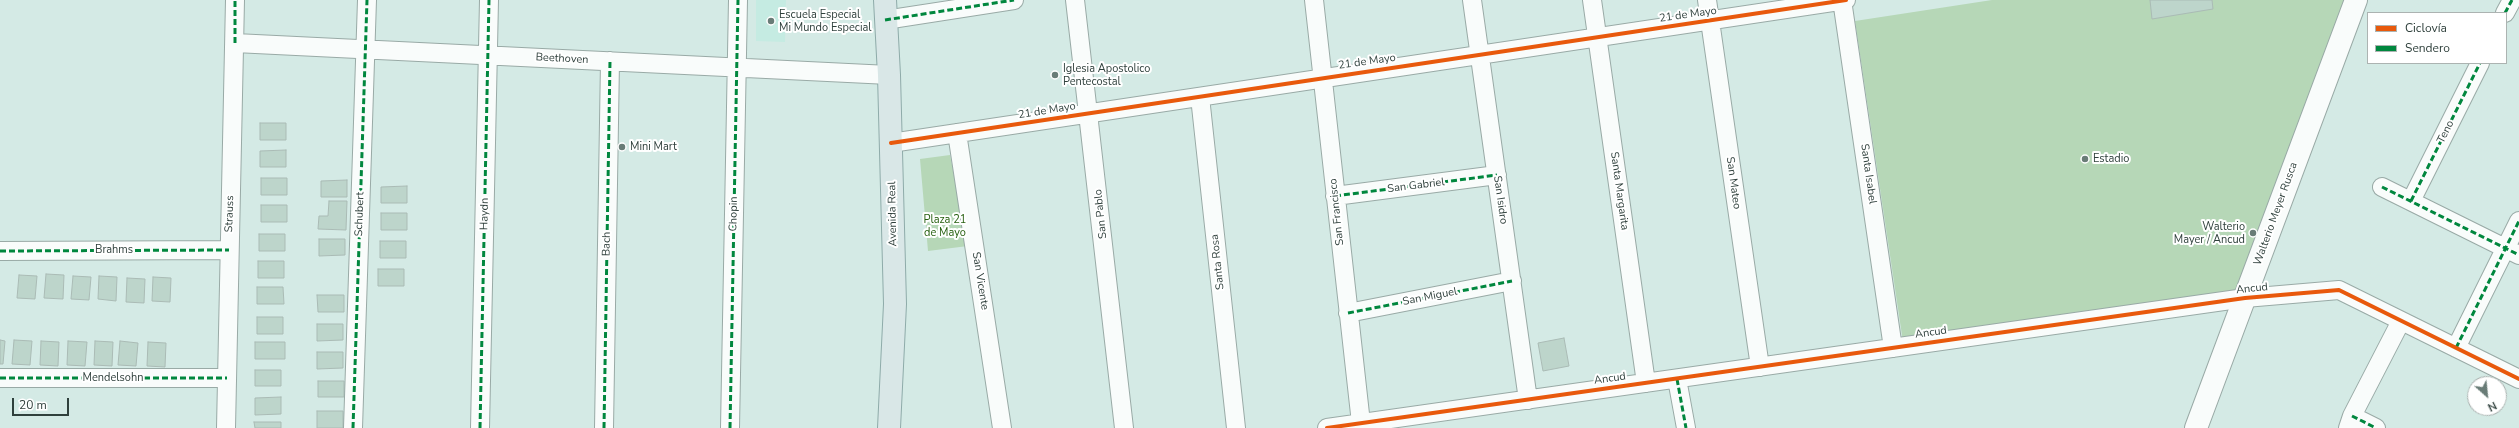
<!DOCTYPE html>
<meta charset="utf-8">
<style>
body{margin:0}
#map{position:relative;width:2519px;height:428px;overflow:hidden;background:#d4eae5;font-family:"Nunito Sans",sans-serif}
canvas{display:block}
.legend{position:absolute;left:2367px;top:12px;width:140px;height:52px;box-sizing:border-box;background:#fff;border:1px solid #acb3b1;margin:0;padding:5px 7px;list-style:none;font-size:12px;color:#2f403c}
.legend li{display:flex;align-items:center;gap:8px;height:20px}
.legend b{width:20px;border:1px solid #acb3b1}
.north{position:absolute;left:2467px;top:376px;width:40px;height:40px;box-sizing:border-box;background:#fff;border:1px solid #acb3b1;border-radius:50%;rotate:153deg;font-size:11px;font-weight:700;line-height:16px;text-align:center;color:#2f403c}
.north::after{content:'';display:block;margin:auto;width:14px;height:18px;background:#697c77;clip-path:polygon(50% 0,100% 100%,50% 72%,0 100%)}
.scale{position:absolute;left:12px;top:398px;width:57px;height:18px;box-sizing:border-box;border:2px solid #2f403c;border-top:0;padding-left:5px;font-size:12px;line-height:14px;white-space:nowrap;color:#2f403c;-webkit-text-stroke:3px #fff;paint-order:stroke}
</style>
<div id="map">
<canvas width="2519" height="428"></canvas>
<ul class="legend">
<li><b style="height:5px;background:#e8590c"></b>Ciclovía</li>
<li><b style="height:5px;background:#00873e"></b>Sendero</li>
</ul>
<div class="north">N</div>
<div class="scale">20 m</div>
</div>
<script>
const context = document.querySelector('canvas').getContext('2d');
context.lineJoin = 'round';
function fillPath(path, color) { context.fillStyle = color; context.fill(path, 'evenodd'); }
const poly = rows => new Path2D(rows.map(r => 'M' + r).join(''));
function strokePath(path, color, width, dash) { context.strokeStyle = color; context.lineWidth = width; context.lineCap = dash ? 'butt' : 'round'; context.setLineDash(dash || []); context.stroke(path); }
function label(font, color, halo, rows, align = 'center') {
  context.font = font + ' "Nunito Sans",sans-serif'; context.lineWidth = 4; context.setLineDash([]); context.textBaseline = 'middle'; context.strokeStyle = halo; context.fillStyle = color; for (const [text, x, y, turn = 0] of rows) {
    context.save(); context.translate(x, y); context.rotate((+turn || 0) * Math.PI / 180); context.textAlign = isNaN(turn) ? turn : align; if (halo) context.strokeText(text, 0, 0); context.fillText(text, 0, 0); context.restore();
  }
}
const built = poly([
 [756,0,786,0,785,42,756,41]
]);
const green = poly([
 [1992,0,2352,0,2246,291,1903,342,1855,21],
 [950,155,968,246,928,251,920,159]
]);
const building = poly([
 [2150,0,2212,0,2213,9,2152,19,2150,0],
 [260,123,286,123,286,140,260,140,260,123],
 [286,150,286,167,260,167,260,151,286,150],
 [261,178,287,178,287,195,261,195,261,178],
 [347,180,347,197,321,197,321,181,347,180],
 [407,186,407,203,381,203,381,187,407,186],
 [329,201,347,201,346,230,318,229,319,216,328,216,329,201],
 [261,205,287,205,287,222,261,222,261,205],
 [381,213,407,213,407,230,381,230,381,213],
 [259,234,285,234,285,251,259,251,259,234],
 [319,239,345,239,345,255,319,256,319,239],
 [380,241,406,241,406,258,380,258,380,241],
 [258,261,284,261,284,278,258,278,258,261],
 [378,269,404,269,404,286,378,286,378,269],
 [46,274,64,275,63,299,44,298,46,274],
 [19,275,37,276,35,299,17,298,19,275],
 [73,276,91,277,89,300,71,299,73,276],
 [99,276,117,277,116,301,98,299,99,276],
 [153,277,171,278,170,302,152,301,153,277],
 [127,278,145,279,144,303,126,302,127,278],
 [257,287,283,287,284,304,257,304,257,287],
 [317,295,344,295,344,312,318,312,317,295],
 [257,317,283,317,283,334,257,334,257,317],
 [317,324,343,324,343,340,317,341,317,324],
 [1564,338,1569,366,1543,371,1538,343,1564,338],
 [0,340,5,341,3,364,0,364,0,340],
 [14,340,32,341,30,365,12,364,14,340],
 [41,341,59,342,58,366,40,365,41,341],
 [68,341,87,342,85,366,67,365,68,341],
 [95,341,113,342,112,366,94,365,95,341],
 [120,341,138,343,136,366,118,365,120,341],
 [148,342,166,343,165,367,147,366,148,342],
 [255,342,285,342,285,359,255,359,255,342],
 [317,352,343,352,343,368,317,369,317,352],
 [255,370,281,370,281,386,255,386,255,370],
 [318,381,344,381,344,397,318,397,318,381],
 [281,397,281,414,255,415,255,398,281,397],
 [317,411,343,411,343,428,317,428,317,411],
 [254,422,281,422,281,428,255,428,254,422]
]);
const minor = poly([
 [1075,0,1124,428],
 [1314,0,1361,423],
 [1472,0,1528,400],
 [1592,0,1646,383],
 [1707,0,1760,367],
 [1842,0,1893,348],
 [2505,13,2512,0],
 [885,20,1014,0],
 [235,43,889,75],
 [1200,97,1236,428],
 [957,133,1002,428],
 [891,143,1846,0],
 [2382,187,2519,255],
 [1335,196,1497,175],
 [2411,201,2480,63],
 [0,251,229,250],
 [1348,313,1512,281],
 [2456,348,2519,221],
 [0,378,227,378],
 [1677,379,1686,428],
 [2352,416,2376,428],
 [226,428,235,0],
 [353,428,367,0],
 [480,428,489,0],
 [604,428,610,61],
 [730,428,738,0],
 [1327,428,2245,298,2339,290,2519,379],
 [2348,428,2352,416,2401,321]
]);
const tertiary = poly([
 [2196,428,2356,0]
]);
const primary = poly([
 [885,0,889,75,895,304,889,428]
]);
const quiet = poly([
 [2505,13,2512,0],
 [885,20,1014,0],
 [235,43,235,0],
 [2382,187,2519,255],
 [1335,196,1497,175],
 [2411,201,2480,63],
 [0,251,229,250],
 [1348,313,1512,281],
 [2456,348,2519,221],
 [0,378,227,378],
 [1677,379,1686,428],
 [2352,416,2376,428],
 [353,428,367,0],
 [480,428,489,0],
 [604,428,610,61],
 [730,428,738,0]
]);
const cycleway = poly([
 [891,143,1846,0],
 [1327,428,2245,298,2339,290,2519,379]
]);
const markers = [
 [771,21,4,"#697c77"],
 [1055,75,4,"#697c77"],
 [622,147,4,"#697c77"],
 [2085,159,4,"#697c77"],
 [2253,233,4,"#697c77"]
];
const poiNames = [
 ["Escuela Especial",779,15],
 ["Mi Mundo Especial",779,28],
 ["Iglesia Apostolico",1063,69],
 ["Pentecostal",1063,82],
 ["Mini Mart",630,147],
 ["Estadio",2093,159],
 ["Walterio",2245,227,"right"],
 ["Mayer / Ancud",2245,240,"right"]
];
const streetNames = [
 ["21 de Mayo",1688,15,-8],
 ["Beethoven",562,59,3],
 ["21 de Mayo",1367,62,-8],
 ["21 de Mayo",1047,111,-9],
 ["Teno",2446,132,-63],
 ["Santa Isabel",1868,174,82],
 ["San Mateo",1733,183,82],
 ["San Gabriel",1416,186,-7],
 ["Santa Margarita",1619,191,82],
 ["San Isidro",1500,200,82],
 ["San Francisco",1337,212,-96],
 ["Strauss",230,214,-88],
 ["Schubert",360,214,-88],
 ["Haydn",485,214,-89],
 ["Chopin",734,214,-89],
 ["Avenida Real",893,214,-91],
 ["San Pablo",1101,214,-96],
 ["Walterio Meyer Rusca",2276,214,-70],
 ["Bach",607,244,-89],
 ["Brahms",114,250],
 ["Santa Rosa",1218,262,-96],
 ["San Vicente",980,281,81],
 ["Ancud",2252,289,-6],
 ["San Miguel",1430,297,-11],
 ["Ancud",1931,333,-8],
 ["Mendelsohn",113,378],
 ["Ancud",1610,379,-8]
];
const parkNames = [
 ["Plaza 21",945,220],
 ["de Mayo",945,233]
];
fillPath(built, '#c5ebe2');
fillPath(green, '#b6d7b7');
fillPath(building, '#bdd5cb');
strokePath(building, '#aabbb5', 1);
strokePath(minor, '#99aaa6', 20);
strokePath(tertiary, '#99aaa6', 24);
strokePath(primary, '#8eaba9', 24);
strokePath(minor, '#f9fcfb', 18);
strokePath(tertiary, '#f9fcfb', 22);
strokePath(primary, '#d9e7e7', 22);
strokePath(quiet, '#00873e', 3, [6, 3]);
strokePath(cycleway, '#e8590c', 4);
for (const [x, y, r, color] of markers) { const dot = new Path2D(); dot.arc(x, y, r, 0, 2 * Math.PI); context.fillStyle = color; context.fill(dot); strokePath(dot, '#fff', 1.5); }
label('11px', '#2f403c', '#fff', poiNames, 'left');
label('11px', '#2f403c', '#fff', streetNames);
label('11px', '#245e0d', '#fff', parkNames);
</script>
